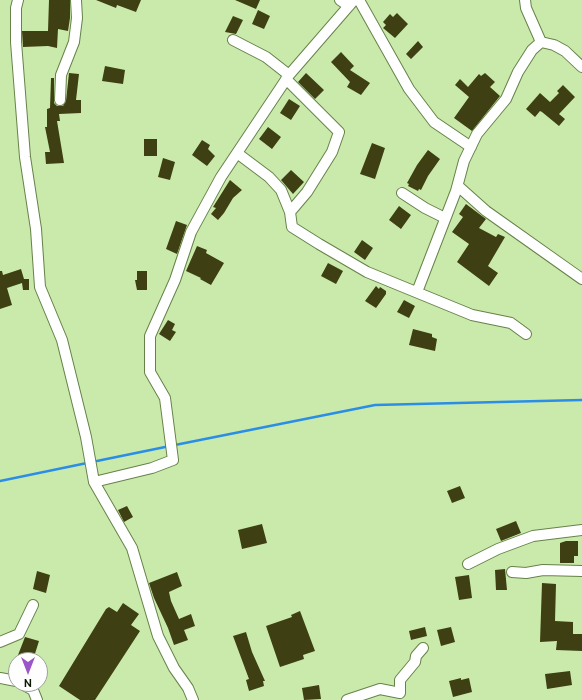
<!DOCTYPE html>
<style>
body{margin:0}
#map{position:relative;width:582px;height:700px;overflow:hidden;background:#caeaac;font-family:Ubuntu,sans-serif}
canvas{display:block}
.north{position:absolute;left:8px;top:652px;width:40px;height:40px;box-sizing:border-box;background:#fefefe;border:1px solid #9da199;border-radius:50%;rotate:180deg;font-size:11px;font-weight:700;line-height:16px;text-align:center;color:#0c1602}
.north::after{content:'';display:block;margin:auto;width:14px;height:18px;background:#9c55c9;clip-path:polygon(50% 0,100% 100%,50% 72%,0 100%)}
</style>
<div id="map">
<canvas width="582" height="700"></canvas>
<div class="north">N</div>
</div>
<script>
const context = document.querySelector('canvas').getContext('2d');
context.lineJoin = 'round';
const poly = rows => new Path2D(rows.map(r => 'M' + r).join(''));
function strokePath(path, color, width, dash) { context.strokeStyle = color; context.lineWidth = width; context.lineCap = dash ? 'butt' : 'round'; context.setLineDash(dash || []); context.stroke(path); }
function fillPath(path, color) { context.fillStyle = color; context.fill(path, 'evenodd'); }
const stream = poly([
 [175,445,375,405,582,400],
 [92,462,170,446],
 [0,481,87,463]
]);
const building = poly([
 [49,0,70,0,70,18,68,31,58,29,57,48,48,46,23,47,22,31,48,31],
 [96,0,141,0,136,12,117,5,116,8],
 [235,0,260,0,256,9],
 [258,10,270,16,264,29,252,24],
 [397,13,408,24,395,38,383,28,386,25,383,22,390,14,393,17],
 [233,16,243,20,236,34,225,32],
 [418,41,423,47,411,59,406,54],
 [341,52,354,66,350,70,370,83,361,95,347,87,350,82,331,62],
 [105,66,125,70,123,84,102,81],
 [69,73,79,74,76,100,81,100,81,113,59,114,60,121,57,121,64,163,46,164,45,152,50,152,45,127,47,127,47,109,50,108,51,78,54,78,54,103,57,106,63,106,66,101],
 [306,73,324,90,315,99,298,82],
 [485,73,495,82,490,87,500,96,472,131,454,118,469,97,455,85,460,79,468,87,479,74,481,76],
 [563,85,575,97,559,114,565,119,559,126,542,112,540,111,535,117,526,109,540,93,550,102,559,93,557,91],
 [289,99,300,106,291,120,280,113],
 [268,127,281,137,272,149,259,139],
 [144,139,157,139,157,156,144,156],
 [202,140,210,145,208,149,215,156,207,166,192,155],
 [372,143,385,148,375,179,360,174],
 [428,150,440,159,428,176,421,190,419,189,418,191,408,186,409,184,407,183,417,165],
 [163,158,175,162,170,180,158,177],
 [291,170,304,182,293,194,281,180],
 [230,180,242,190,233,198,224,213,218,220,211,214,216,208,213,207],
 [466,204,486,219,479,228,496,237,498,234,505,237,488,266,498,273,489,286,457,262,469,244,452,232,463,217,459,214],
 [399,206,411,215,401,229,389,220],
 [176,221,187,225,177,254,166,249],
 [362,240,373,248,365,260,354,252],
 [197,246,207,250,206,253,224,263,211,285,200,279,201,278,186,271],
 [328,263,343,271,336,284,321,276],
 [21,269,24,279,29,279,29,290,23,290,22,283,7,288,12,305,0,309,0,271,2,271,3,275],
 [137,271,147,271,147,290,137,290,135,280,137,280],
 [376,286,379,289,380,287,386,291,386,294,376,308,365,301],
 [404,300,415,306,409,318,397,312],
 [168,320,175,324,172,330,176,332,170,341,159,334],
 [413,329,432,334,432,337,437,339,435,351,409,345],
 [460,486,465,498,452,503,447,491],
 [127,506,133,517,124,522,118,510],
 [516,521,521,533,501,541,496,529],
 [262,524,267,543,242,549,238,530],
 [566,541,578,541,578,556,574,556,574,563,560,563,560,543],
 [505,569,507,590,496,590,495,570],
 [37,571,50,575,46,593,33,589],
 [177,572,182,586,169,592,171,601,179,619,191,614,195,626,184,630,188,640,174,645,168,628,154,598,149,583],
 [469,575,472,598,459,600,455,577],
 [542,583,556,584,555,621,573,622,573,634,582,634,582,651,556,650,557,641,540,642],
 [123,603,139,614,131,625,140,631,95,700,80,700,59,686,106,609,109,607,117,612],
 [300,611,315,651,303,655,304,659,280,667,266,626,292,617,291,615],
 [425,627,427,636,411,640,409,631],
 [451,627,455,642,441,646,437,630],
 [246,632,252,652,265,681,263,681,264,686,249,691,246,680,249,679,233,636],
 [25,637,39,641,33,660,18,655],
 [570,671,572,685,547,689,545,674],
 [461,678,461,680,469,678,472,692,453,697,449,681],
 [319,685,321,699,304,700,302,688]
]);
const street = poly([
 [18,0,16,8,16,42,25,157,36,229,40,287,62,340,86,437,94,482,132,548,158,636,174,668,188,688,193,700],
 [340,0,349,6],
 [359,0,409,89,434,122,471,147],
 [525,0,526,8,541,42],
 [233,40,266,57,289,75],
 [286,79,339,132,332,152,307,192,290,212],
 [60,100,61,75,74,42,77,18,76,0],
 [237,153,269,177,281,190,290,212,292,227,319,244,367,272,472,315,511,323,526,334],
 [458,186,486,211,582,279],
 [402,193,425,208,445,218],
 [417,292,456,191,464,161,477,134,506,99,518,72,532,50,541,42,554,45,565,51,582,67],
 [94,482,152,468,173,460,165,398,150,372,150,336,175,280,191,232,221,177,289,75,354,0],
 [468,564,498,549,533,536,582,530],
 [512,572,526,573,543,570,582,571],
 [0,642,19,634,33,605],
 [0,678,16,681],
 [22,684,33,690,37,700],
 [347,700,380,689,400,693,400,680,415,662,416,656,423,648]
]);
strokePath(stream, '#2a8ee7', 2.5);
fillPath(building, '#3e3f12');
strokePath(street, '#668249', 12);
strokePath(street, '#fff', 10);
</script>
